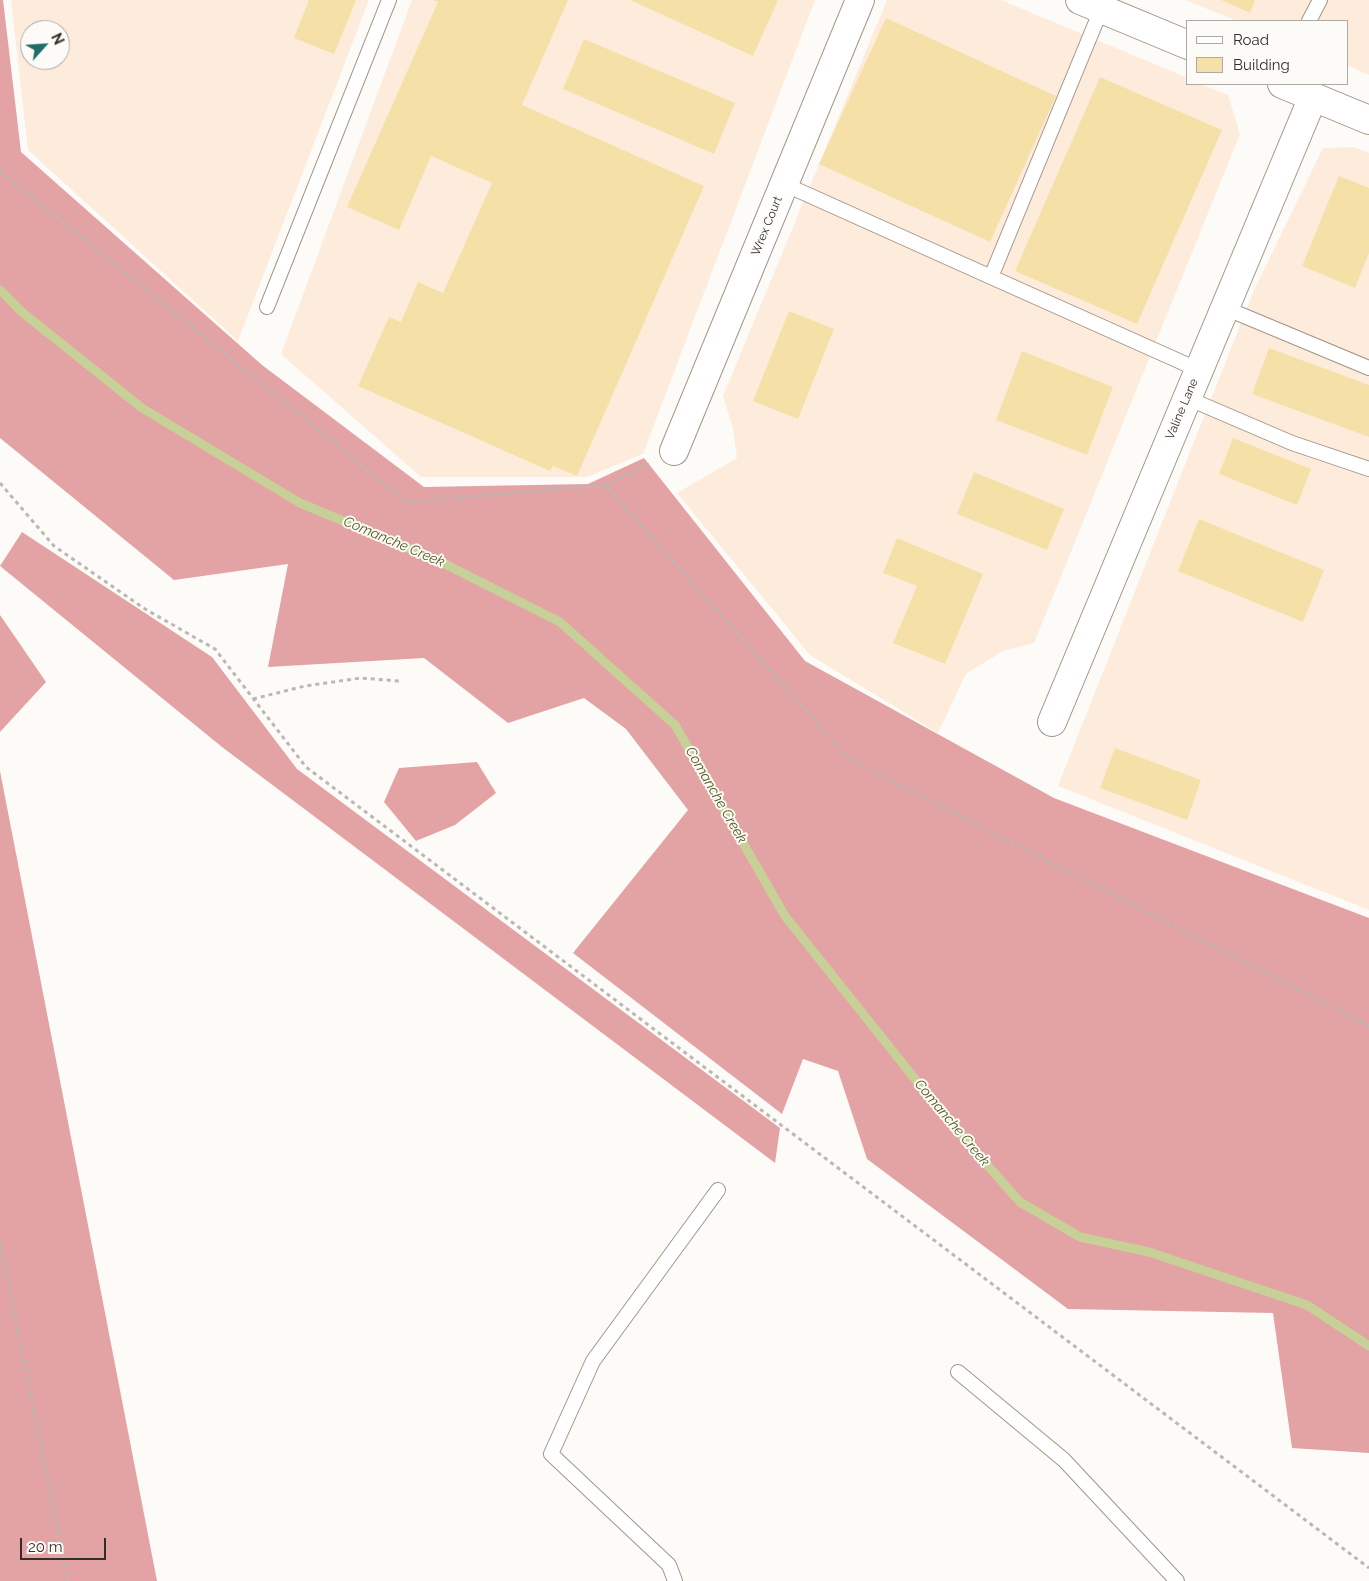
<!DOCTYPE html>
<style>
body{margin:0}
#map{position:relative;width:1369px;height:1581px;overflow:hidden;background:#fdfbf8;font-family:Raleway,sans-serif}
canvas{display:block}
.legend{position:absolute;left:1186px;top:20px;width:162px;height:65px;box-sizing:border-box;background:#fdfbf8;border:1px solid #ada9a5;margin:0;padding:6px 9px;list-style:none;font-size:15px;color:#342e29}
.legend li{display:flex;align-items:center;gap:10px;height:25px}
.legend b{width:25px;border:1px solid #ada9a5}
.north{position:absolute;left:20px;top:20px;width:50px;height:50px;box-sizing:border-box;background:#fdfbf8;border:1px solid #ada9a5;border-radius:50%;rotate:64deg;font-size:14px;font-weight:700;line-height:20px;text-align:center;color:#342e29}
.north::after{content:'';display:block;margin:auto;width:18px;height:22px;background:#226d67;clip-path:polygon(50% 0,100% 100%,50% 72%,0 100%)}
.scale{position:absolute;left:20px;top:1538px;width:86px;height:22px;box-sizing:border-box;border:2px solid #342e29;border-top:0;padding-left:6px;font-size:15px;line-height:18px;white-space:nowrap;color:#342e29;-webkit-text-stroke:4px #fdfbf8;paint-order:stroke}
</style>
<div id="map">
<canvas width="1369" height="1581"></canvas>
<ul class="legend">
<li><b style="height:6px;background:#fff"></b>Road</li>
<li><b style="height:14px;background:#f5e1a8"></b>Building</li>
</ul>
<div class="north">N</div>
<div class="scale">20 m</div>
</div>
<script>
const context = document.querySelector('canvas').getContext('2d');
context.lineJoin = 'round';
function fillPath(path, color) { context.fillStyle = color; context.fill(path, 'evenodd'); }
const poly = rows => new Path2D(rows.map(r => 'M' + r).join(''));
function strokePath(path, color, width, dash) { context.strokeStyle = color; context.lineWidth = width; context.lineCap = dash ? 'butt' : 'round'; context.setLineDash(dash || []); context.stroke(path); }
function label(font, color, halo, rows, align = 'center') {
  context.font = font + ' Raleway,sans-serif'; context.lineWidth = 4; context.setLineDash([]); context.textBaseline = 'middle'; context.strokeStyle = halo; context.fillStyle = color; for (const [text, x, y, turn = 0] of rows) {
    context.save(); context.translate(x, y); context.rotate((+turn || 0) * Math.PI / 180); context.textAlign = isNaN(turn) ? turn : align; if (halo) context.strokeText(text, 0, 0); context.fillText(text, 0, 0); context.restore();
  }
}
const built = poly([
 [11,0,369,0,238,341,28,150],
 [30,30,60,30,60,60,30,60],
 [412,0,815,0,643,454,587,477,421,477,281,354],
 [887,0,1001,0,1188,78,1188,84,1201,84,1228,95,1240,134,1034,643,1003,651,966,674,938,733,810,655,677,493,737,458,733,428,723,396],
 [1185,0,1369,0,1369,75,1348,66,1348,21,1237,21],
 [1355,147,1369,153,1369,910,1058,786,1254,290,1323,148]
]);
const forest = poly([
 [0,0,3,0,21,152,262,365,424,487,588,484,644,458,805,661,1054,798,1369,918,1369,1453,1292,1448,1273,1313,1068,1309,867,1159,838,1071,803,1059,782,1114,573,953,688,810,626,729,584,698,508,723,424,658,268,667,288,564,174,580,0,438],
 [22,532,212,657,297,769,780,1128,775,1163,222,747,0,566],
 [0,615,46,682,0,732],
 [477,762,496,793,455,825,416,841,384,802,399,768],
 [0,771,157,1581,0,1581]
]);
const stream = poly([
 [0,290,23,313,142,408,300,503,441,562,560,622,675,725,785,916,950,1123,1020,1202,1080,1237,1149,1252,1307,1305,1369,1346]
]);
const building = poly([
 [309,0,356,0,334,54,294,38],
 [433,0,568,0,522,105,704,186,577,476,553,466,550,471,358,386,389,317,401,322,418,282,443,293,492,183,431,156,399,230,347,207,438,2],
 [630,0,778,0,753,56],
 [1221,0,1255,0,1250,13],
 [886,18,1056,96,990,242,819,164],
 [584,39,735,103,714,154,563,89],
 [1100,77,1222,130,1137,324,1015,271],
 [1339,176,1369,188,1369,253,1355,288,1302,266],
 [789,311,834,329,798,419,753,401],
 [1269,348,1369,385,1369,437,1252,394],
 [1022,351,1113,387,1087,455,996,420],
 [1233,438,1311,469,1297,505,1219,474],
 [974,472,1064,509,1047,550,957,514],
 [1199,519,1324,570,1303,622,1178,571],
 [897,538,983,574,945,664,893,643,917,586,883,573],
 [1115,748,1201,780,1187,820,1100,788]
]);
const path = poly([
 [0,171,407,502,605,485,849,759,1369,1026],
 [0,483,54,546,145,609,215,649,306,767,1369,1568],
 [605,485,649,464],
 [253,699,305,686,361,678,399,681],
 [0,1242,68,1581]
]);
const lane = poly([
 [1103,5,991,277,1199,370],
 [1309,21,1320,0],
 [784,184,991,277],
 [267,307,389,0],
 [1225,308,1369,368],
 [1187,398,1292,443,1369,469],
 [958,1372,1064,1460,1177,1581],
 [675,1581,669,1565,551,1454,593,1361,718,1190]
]);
const street = poly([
 [1080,0,1188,45],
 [1282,84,1369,120],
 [674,451,860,0],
 [1052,722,1313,97]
]);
const streetNames = [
 ["Wrex Court",767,226,-68],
 ["Valine Lane",1182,409,-67]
];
const waterNames = [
 ["Comanche Creek",394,542,23],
 ["Comanche Creek",716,795,60],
 ["Comanche Creek",952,1123,50]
];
fillPath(built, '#fdecdc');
fillPath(forest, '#e3a3a4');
strokePath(stream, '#c7d097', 9);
fillPath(building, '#f5e1a8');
strokePath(lane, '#a39588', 16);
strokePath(street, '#a39588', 30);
strokePath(path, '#bbb8b4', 3, [4, 4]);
strokePath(lane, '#fff', 14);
strokePath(street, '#fff', 28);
label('12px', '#342e29', '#fdfbf8', streetNames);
label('italic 14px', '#52591a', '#fdfbf8', waterNames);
</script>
